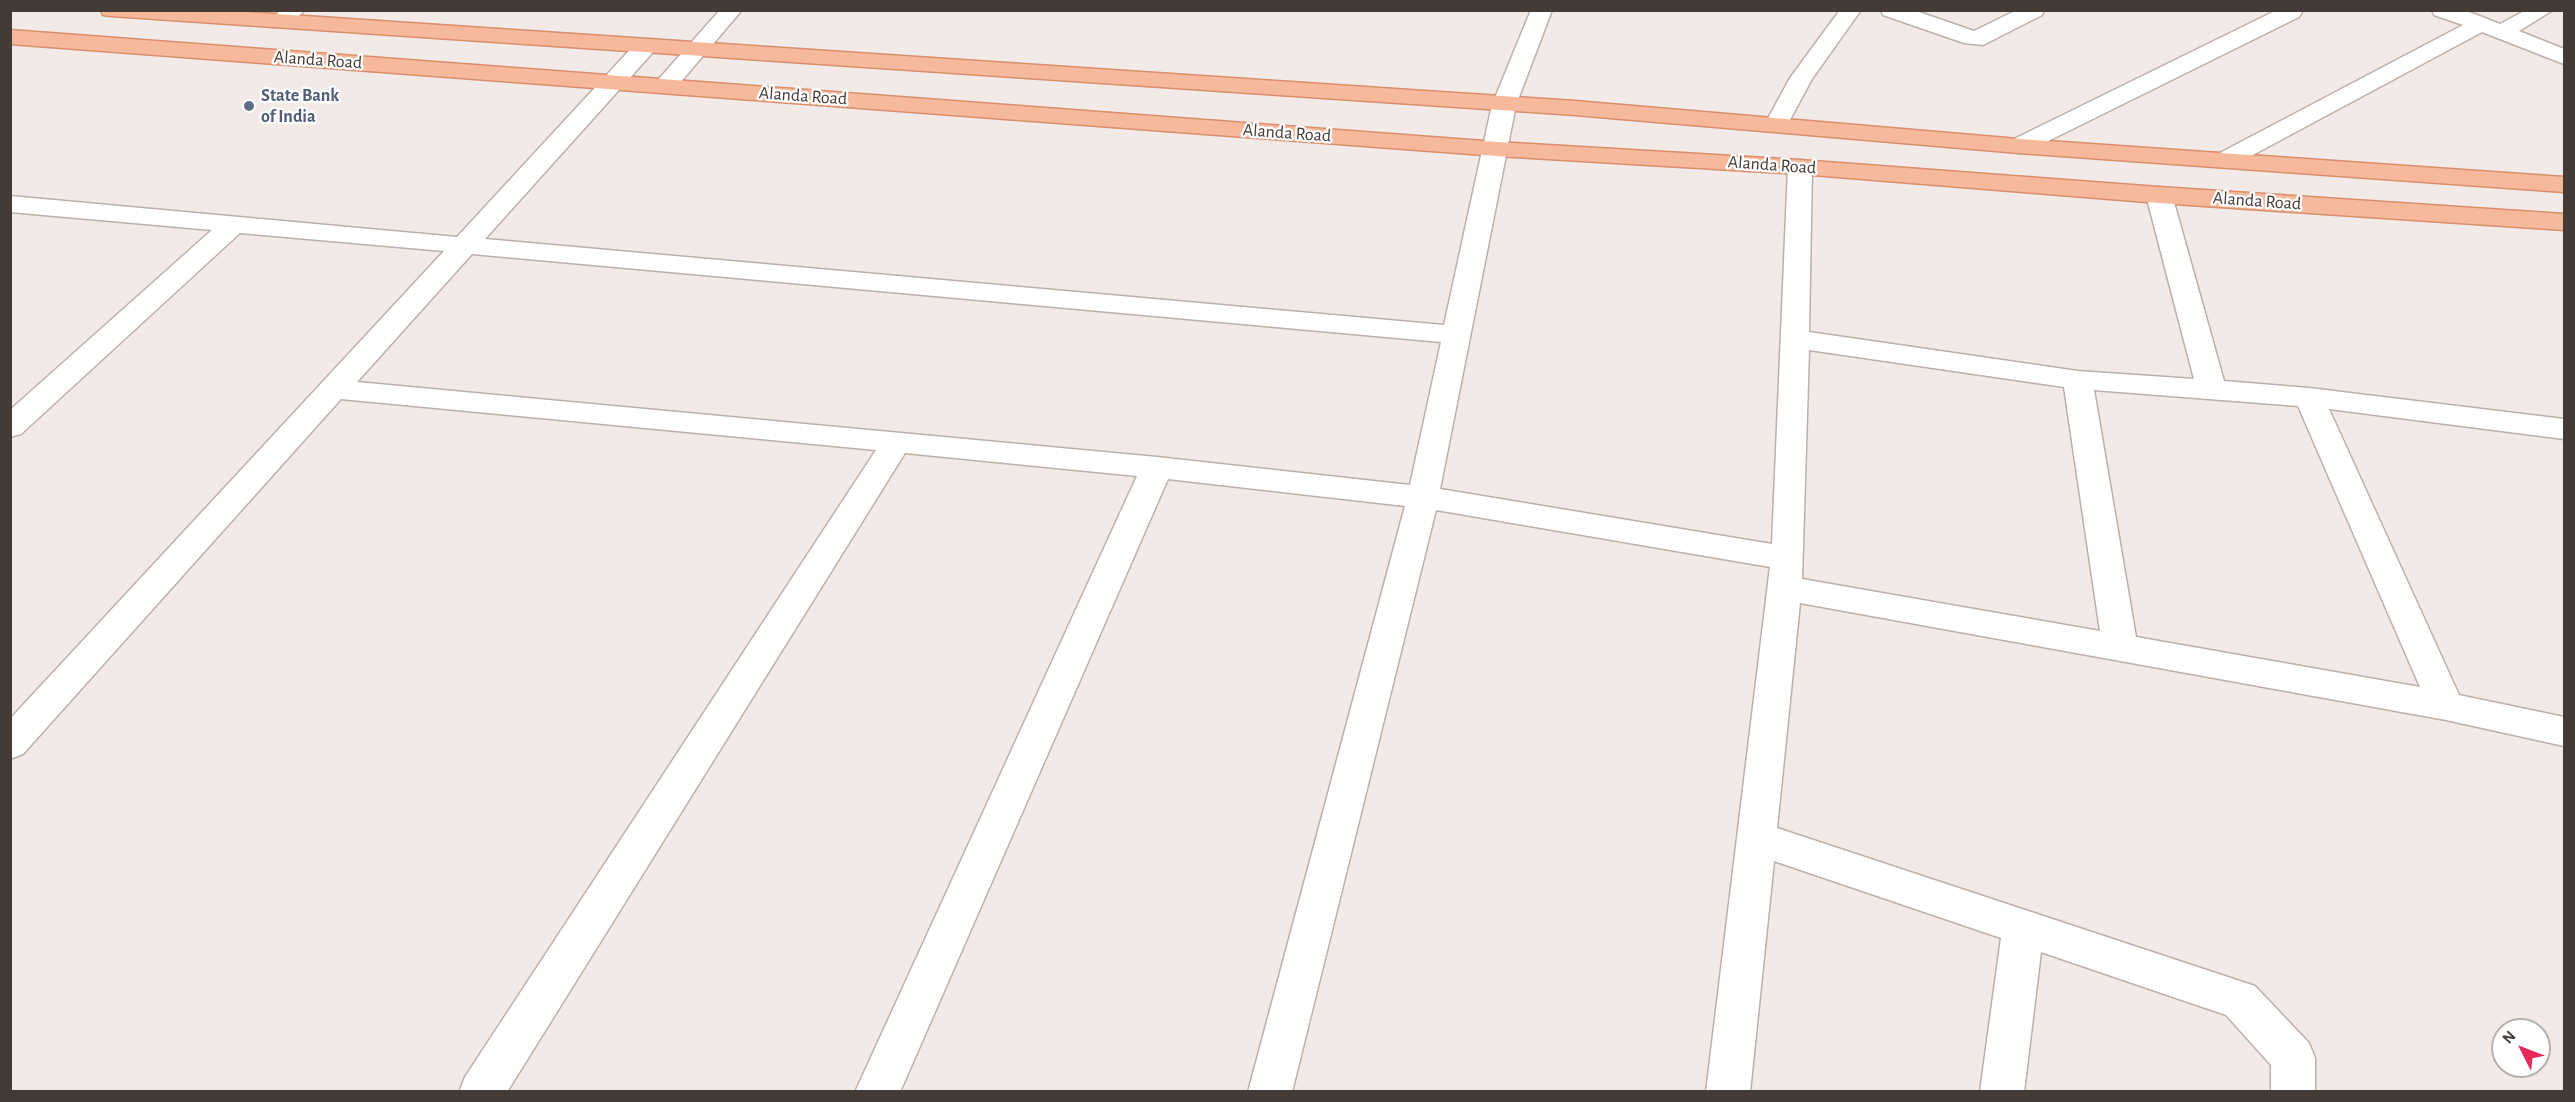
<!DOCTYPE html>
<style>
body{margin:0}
#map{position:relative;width:2575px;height:1102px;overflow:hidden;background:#f2eae7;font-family:"Alegreya Sans",sans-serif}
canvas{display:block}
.frame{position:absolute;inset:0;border:12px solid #443a36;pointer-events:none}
.north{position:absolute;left:2491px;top:1018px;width:60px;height:60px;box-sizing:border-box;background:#fff;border:2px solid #b4b0af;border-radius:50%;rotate:312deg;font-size:16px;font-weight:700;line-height:24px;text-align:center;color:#443a36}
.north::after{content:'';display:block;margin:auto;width:21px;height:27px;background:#e82856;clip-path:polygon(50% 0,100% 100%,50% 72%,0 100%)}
</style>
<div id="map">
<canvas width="2575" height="1102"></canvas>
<div class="frame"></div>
<div class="north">N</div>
</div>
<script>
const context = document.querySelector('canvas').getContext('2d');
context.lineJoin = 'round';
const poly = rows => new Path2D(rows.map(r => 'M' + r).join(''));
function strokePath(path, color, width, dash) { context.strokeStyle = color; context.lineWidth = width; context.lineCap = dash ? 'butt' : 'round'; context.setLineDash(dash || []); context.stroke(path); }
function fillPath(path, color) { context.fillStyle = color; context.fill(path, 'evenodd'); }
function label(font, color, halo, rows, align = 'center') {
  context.font = font + ' "Alegreya Sans",sans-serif'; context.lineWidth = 4.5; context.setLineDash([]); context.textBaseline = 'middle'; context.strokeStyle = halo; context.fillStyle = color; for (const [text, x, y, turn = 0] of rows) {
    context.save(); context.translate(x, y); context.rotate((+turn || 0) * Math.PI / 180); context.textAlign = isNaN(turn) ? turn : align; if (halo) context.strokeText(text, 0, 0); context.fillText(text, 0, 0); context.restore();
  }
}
const minor = poly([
 [281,10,305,10,287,27,271,27,268,22,281,10],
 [720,10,742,10,673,91,657,91,653,86,657,81,720,10],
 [1531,10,1552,10,1516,105,1440,489,1772,544,1788,167,1791,162,1800,160,1809,162,1812,167,1809,332,2078,371,2194,379,2146,195,2150,190,2159,187,2168,190,2172,195,2224,381,2309,388,2564,419,2564,439,2329,409,2459,695,2564,717,2564,746,2446,720,1800,603,1777,828,2255,986,2309,1043,2315,1058,2315,1092,2271,1092,2271,1065,2226,1015,2041,952,2024,1092,1980,1092,2001,938,1774,861,1750,1092,1706,1092,1770,567,1436,510,1292,1092,1248,1092,1405,506,1168,479,900,1092,855,1092,1137,476,905,453,507,1092,459,1092,465,1077,876,450,341,399,23,754,10,759,10,719,444,251,240,233,21,434,10,437,10,410,212,230,10,212,10,196,457,237,638,41,646,39,654,41,657,46,654,51,485,239,1444,325,1492,105,1531,10],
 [472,254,1441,342,1410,485,1157,457,357,382,472,254],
 [1809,350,2064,387,2100,631,1802,579,1809,350],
 [2094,390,2298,406,2420,687,2136,637,2094,390],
 [1840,10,1861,10,1812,79,1785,129,1769,129,1765,124,1790,78,1840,10],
 [1881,10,1913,10,1974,31,2017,10,2044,10,2042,15,1983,45,1964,43,1883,15,1881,10],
 [2277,10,2302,12,2299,17,2028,151,2019,153,2010,151,2007,146,2010,141,2277,10],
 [2432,10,2464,10,2500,24,2526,10,2553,10,2519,31,2564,49,2564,64,2482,32,2236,164,2227,166,2218,164,2215,159,2218,154,2463,25,2434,15,2432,10]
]);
const major = poly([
 [101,10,215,10,1575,101,2019,139,2564,177,2564,192,2019,153,1575,115,111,16,103,15,101,10],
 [10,30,1497,142,1800,160,2159,187,2564,214,2564,230,2159,203,1800,174,1497,156,10,44,10,30]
]);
const markers = [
 [249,106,6,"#5c6f8a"]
];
const farStreetnames = [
 ["Alanda Road",318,60,4],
 ["Alanda Road",803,96,4],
 ["Alanda Road",1287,133,4],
 ["Alanda Road",1772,165,4],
 ["Alanda Road",2257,201,4]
];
const farServicenames = [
 ["State Bank",261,96],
 ["of India",261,117]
];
strokePath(minor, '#bdb0aa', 3);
strokePath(major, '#da8f6d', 3);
fillPath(minor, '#fff');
fillPath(major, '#f6b99c');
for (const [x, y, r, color] of markers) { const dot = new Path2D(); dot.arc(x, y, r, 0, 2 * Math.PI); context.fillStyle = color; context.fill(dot); strokePath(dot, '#fff', 2); }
label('18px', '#443a36', '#fff', farStreetnames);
label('bold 18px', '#4e5e75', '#fff', farServicenames, 'left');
</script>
